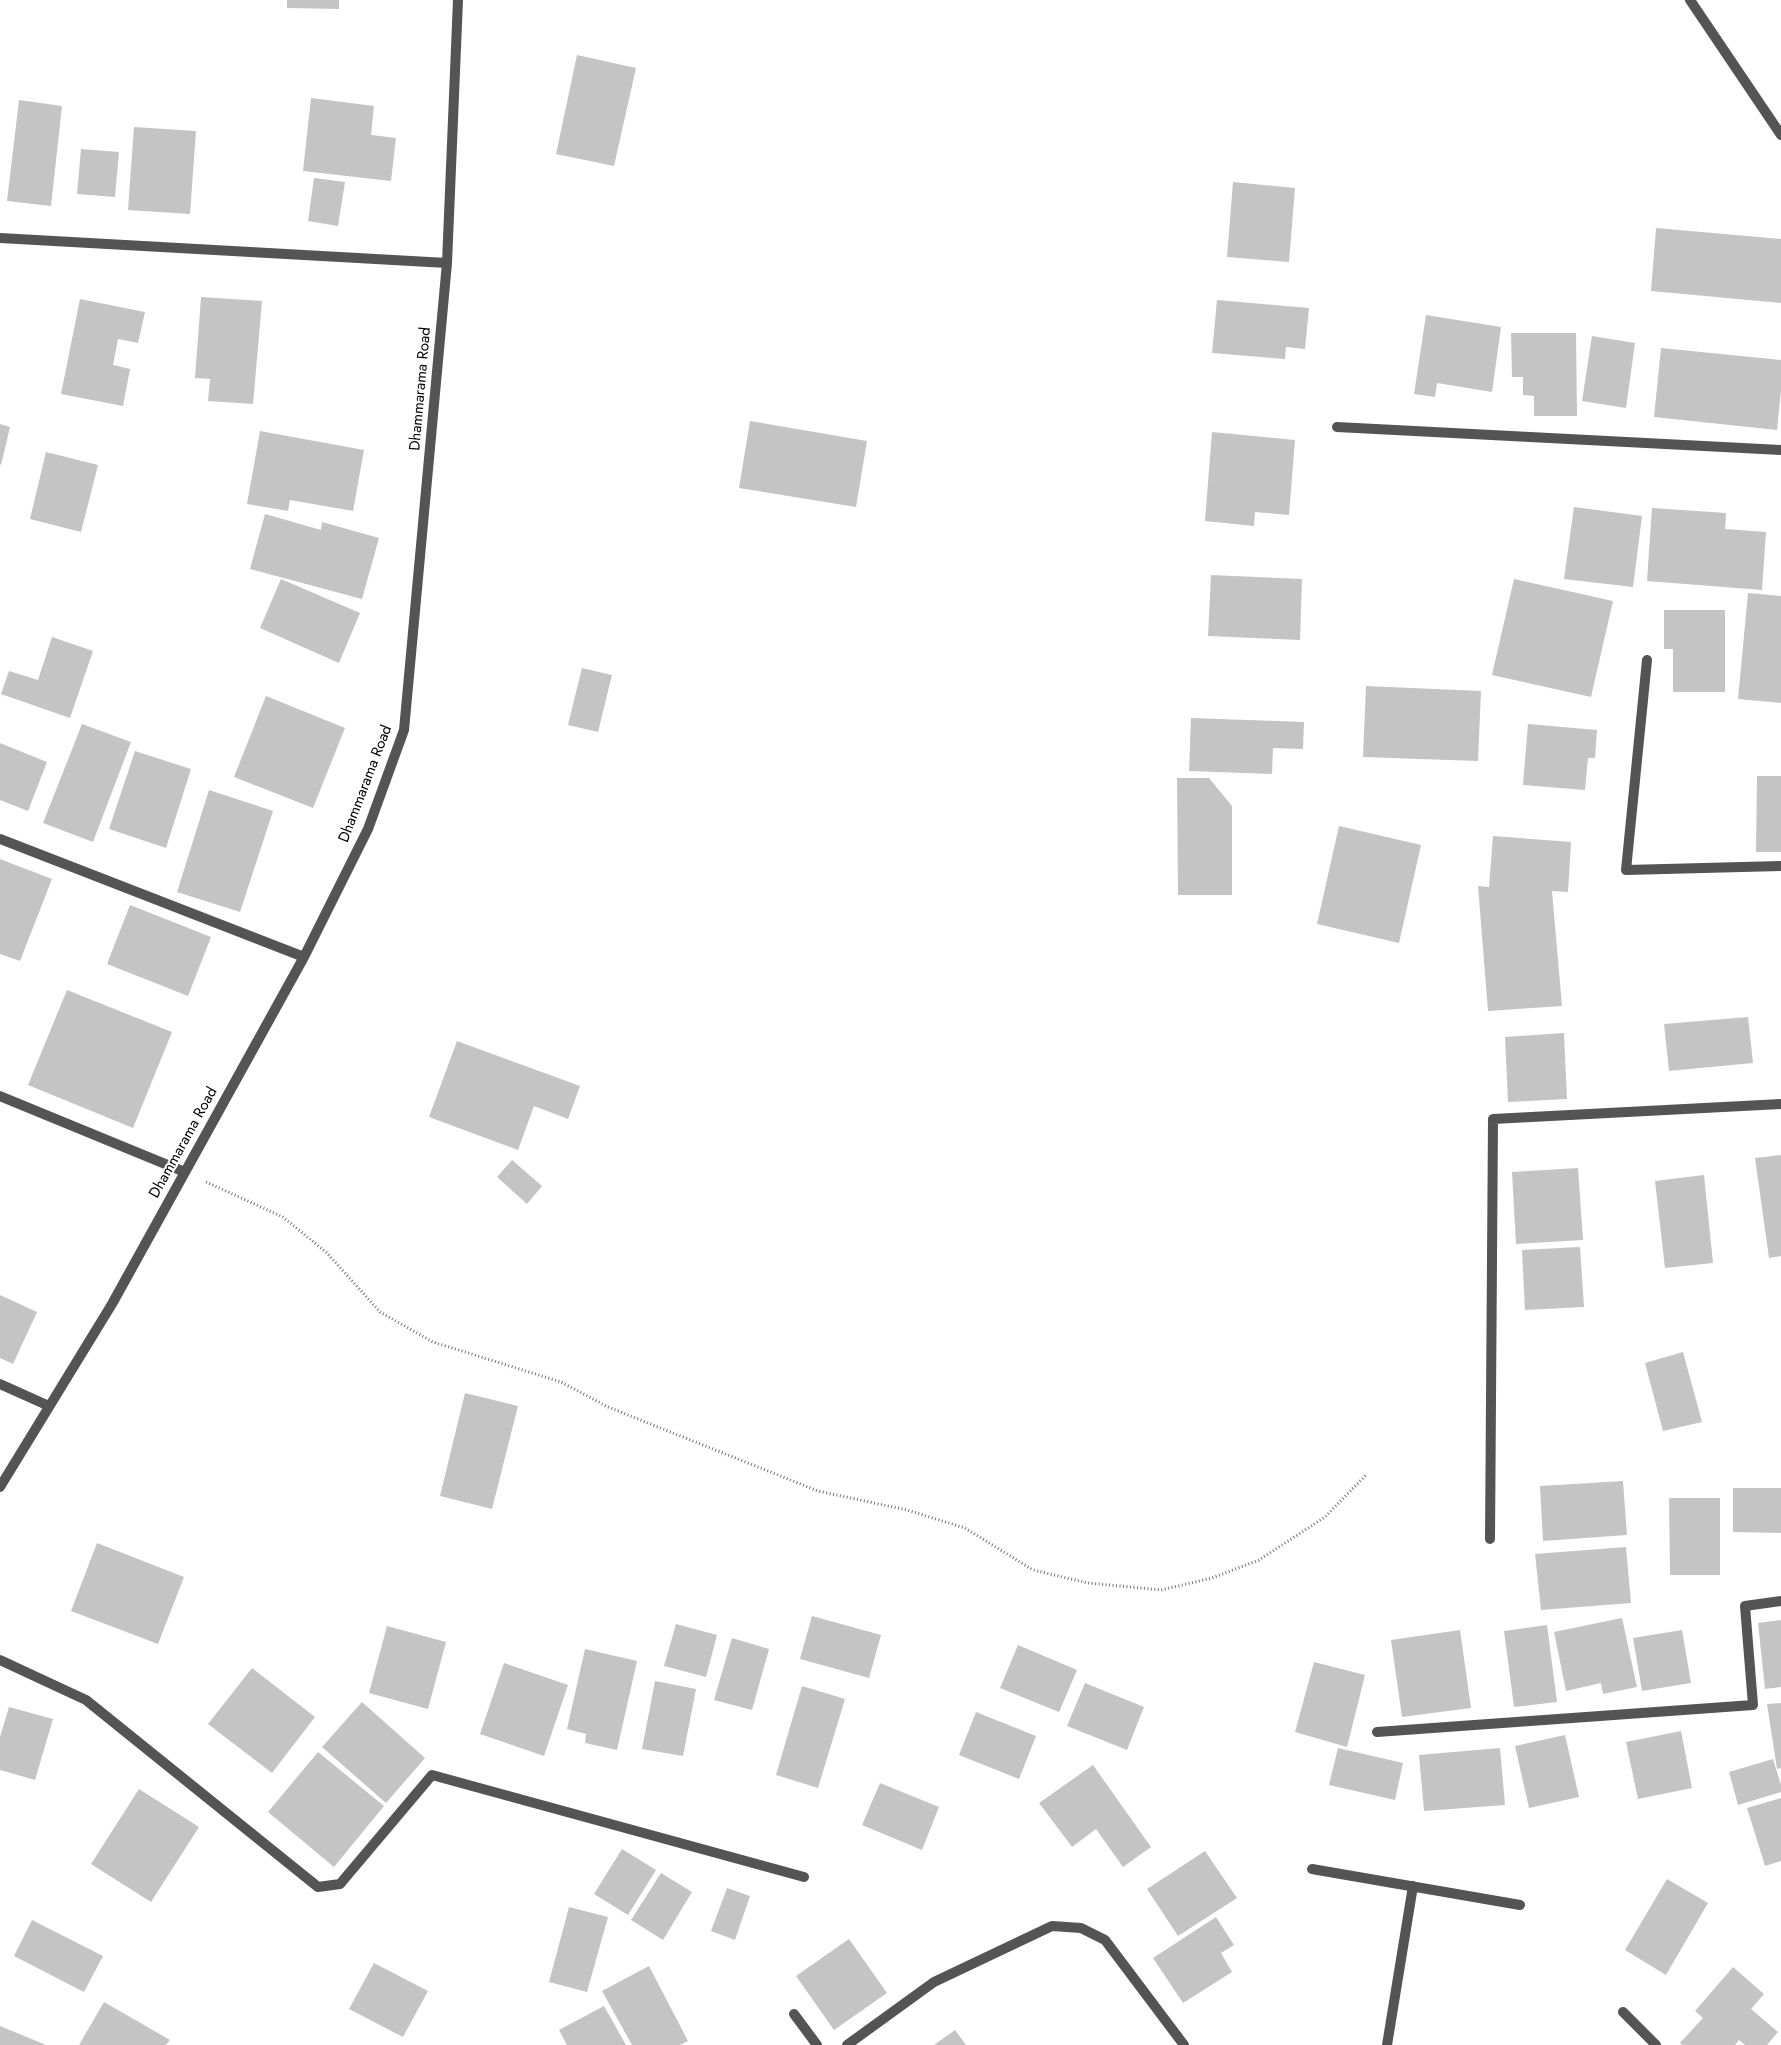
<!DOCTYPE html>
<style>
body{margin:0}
canvas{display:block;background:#fff}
</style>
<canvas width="1781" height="2045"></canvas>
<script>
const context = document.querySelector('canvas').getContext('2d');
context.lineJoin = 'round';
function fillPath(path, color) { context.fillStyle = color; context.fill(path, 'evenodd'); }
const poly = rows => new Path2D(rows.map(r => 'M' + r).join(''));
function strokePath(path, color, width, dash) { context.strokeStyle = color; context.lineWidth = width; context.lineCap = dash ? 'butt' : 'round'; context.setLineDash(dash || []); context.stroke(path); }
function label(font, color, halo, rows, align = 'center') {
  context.font = font + ' Jost,sans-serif'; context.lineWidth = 4; context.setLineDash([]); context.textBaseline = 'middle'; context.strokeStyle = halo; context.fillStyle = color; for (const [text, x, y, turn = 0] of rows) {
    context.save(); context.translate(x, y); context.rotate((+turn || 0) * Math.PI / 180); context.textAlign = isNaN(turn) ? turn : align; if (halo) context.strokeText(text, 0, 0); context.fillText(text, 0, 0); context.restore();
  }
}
const building = poly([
 [287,0,339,0,339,9,287,8],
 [577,55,636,68,614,166,556,154],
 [311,98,374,106,371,135,396,138,391,181,303,171],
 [19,100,62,106,51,206,7,201],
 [134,127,196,131,190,214,128,210],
 [81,149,119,152,115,197,77,194],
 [314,178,345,182,338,226,308,221],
 [1233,182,1295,188,1289,262,1227,257],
 [1656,228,1781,239,1781,303,1651,291],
 [201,297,262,301,253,404,208,401,210,379,195,378],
 [80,299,145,312,138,343,118,339,113,365,130,369,123,406,61,394],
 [1217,300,1309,308,1305,349,1286,347,1285,359,1212,353],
 [1426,315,1501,327,1492,392,1437,383,1435,397,1414,394],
 [1511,333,1576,333,1577,416,1534,416,1534,396,1523,395,1523,377,1512,377],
 [1592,336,1635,343,1626,408,1582,401],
 [1661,348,1781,360,1781,390,1777,430,1654,417],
 [750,421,867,441,856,507,739,488],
 [0,424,10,427,1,465,0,464],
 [260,431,364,450,353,511,290,500,288,511,247,504],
 [1212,432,1295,440,1289,515,1255,512,1254,526,1205,521],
 [46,452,98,465,81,532,30,519],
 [1574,507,1642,516,1633,587,1564,579],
 [1652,508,1726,513,1725,529,1766,532,1762,590,1647,581],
 [265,514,321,530,322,522,379,538,362,599,250,569],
 [1211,575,1302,579,1300,640,1208,636],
 [281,579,360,613,339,663,260,628],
 [1514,579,1613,601,1591,697,1492,675],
 [1748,593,1781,596,1781,703,1738,699],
 [1664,610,1725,610,1725,692,1673,692,1673,649,1664,649],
 [52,637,93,651,70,718,1,694,9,671,38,680],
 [582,668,612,675,598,732,568,725],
 [1366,686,1481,691,1478,761,1363,757],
 [266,696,345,728,313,808,234,777],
 [1191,718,1304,722,1303,749,1273,748,1272,774,1189,771],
 [82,724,131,742,93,842,43,823],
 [1528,724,1597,730,1595,758,1588,758,1585,790,1523,785],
 [0,743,47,762,28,811,0,800],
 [135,751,191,769,166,848,109,829],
 [1757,776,1781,776,1781,852,1756,852],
 [1177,778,1209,778,1232,806,1232,895,1178,895],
 [209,790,273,811,240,912,177,892],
 [1339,826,1421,845,1399,943,1317,924],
 [1493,836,1571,842,1568,892,1552,891,1562,1006,1488,1011,1478,886,1489,887],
 [0,859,52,879,20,961,0,954],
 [130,905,211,937,188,996,107,964],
 [67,990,172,1032,133,1128,28,1085],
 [1748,1017,1753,1063,1669,1071,1664,1024],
 [1564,1033,1567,1099,1508,1102,1505,1037],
 [457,1041,580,1086,568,1119,534,1106,518,1150,429,1117],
 [1781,1155,1781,1256,1769,1258,1755,1158],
 [512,1160,542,1186,527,1204,497,1177],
 [1578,1168,1583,1240,1516,1244,1512,1172],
 [1704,1175,1713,1263,1665,1268,1655,1181],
 [1580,1247,1584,1307,1525,1310,1522,1250],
 [0,1295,37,1312,13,1364,0,1358],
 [1683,1352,1702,1422,1663,1431,1645,1363],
 [465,1393,518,1406,492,1509,440,1496],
 [1623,1481,1627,1535,1543,1541,1540,1486],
 [1733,1488,1781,1488,1781,1533,1733,1532],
 [1669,1498,1720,1498,1720,1575,1670,1575],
 [97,1543,184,1577,158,1644,71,1611],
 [1626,1547,1631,1603,1541,1610,1535,1554],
 [812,1616,881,1635,869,1678,800,1659],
 [1622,1618,1637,1687,1603,1694,1601,1683,1566,1691,1554,1632],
 [1781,1620,1781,1687,1765,1689,1758,1623],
 [676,1624,717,1635,706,1677,664,1666],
 [1547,1625,1557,1702,1514,1707,1504,1631],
 [387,1626,446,1642,428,1709,369,1693],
 [1460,1630,1471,1708,1402,1717,1391,1640],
 [1682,1630,1691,1683,1642,1691,1633,1638],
 [732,1638,769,1649,752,1710,714,1700],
 [1018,1645,1077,1670,1059,1712,1000,1688],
 [585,1649,637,1661,617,1750,585,1743,586,1734,567,1729],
 [1314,1662,1365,1675,1347,1747,1295,1732],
 [504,1663,568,1685,544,1756,480,1734],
 [252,1668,315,1717,272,1773,208,1724],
 [655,1681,696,1689,683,1756,642,1749],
 [1085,1683,1144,1707,1127,1750,1067,1726],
 [802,1686,845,1699,818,1788,776,1775],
 [362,1702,425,1758,386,1803,322,1747],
 [1781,1703,1781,1768,1777,1769,1767,1704],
 [9,1707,53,1719,35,1780,0,1770,0,1737],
 [976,1712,1036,1736,1019,1779,959,1755],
 [1681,1731,1692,1788,1638,1799,1626,1742],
 [1565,1735,1579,1797,1529,1808,1515,1746],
 [1338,1748,1403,1763,1395,1800,1329,1785],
 [1500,1748,1505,1805,1424,1811,1419,1755],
 [318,1752,384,1806,334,1867,268,1812],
 [1773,1759,1781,1785,1781,1792,1738,1805,1729,1772],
 [1093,1765,1151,1847,1123,1867,1096,1829,1072,1847,1039,1803],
 [880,1783,939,1807,922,1850,862,1825],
 [139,1789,199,1827,151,1902,91,1864],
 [1781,1798,1781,1861,1765,1866,1747,1808],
 [622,1849,656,1870,628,1915,594,1894],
 [1205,1851,1237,1898,1178,1936,1147,1889],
 [661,1873,692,1892,663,1940,631,1920],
 [1667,1879,1708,1903,1666,1975,1625,1950],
 [727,1888,750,1896,735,1940,711,1931],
 [569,1907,608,1917,587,1992,549,1982],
 [1216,1917,1234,1945,1221,1953,1232,1972,1183,2003,1153,1958],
 [32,1920,103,1956,84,1992,14,1956],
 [849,1939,887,1993,834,2030,796,1976],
 [374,1963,428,1991,403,2037,349,2009],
 [649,1966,688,2041,680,2045,632,2045,602,1991],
 [1733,1967,1764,1994,1751,2009,1778,2032,1767,2045,1745,2045,1739,2040,1735,2045,1682,2045,1680,2043,1703,2018,1695,2011],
 [104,2002,170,2040,166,2045,79,2045],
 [604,2006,626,2045,567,2045,559,2030],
 [0,2026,46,2045,0,2045],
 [955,2030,966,2045,934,2045]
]);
const path = poly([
 [206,1182,283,1217,327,1253,380,1312,433,1342,561,1382,608,1407,818,1491,907,1510,965,1528,1033,1570,1088,1583,1161,1590,1212,1578,1259,1560,1325,1517,1366,1475]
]);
const minor = poly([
 [1690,0,1781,135],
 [0,238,447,263],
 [1337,427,1781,450],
 [1647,660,1626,870,1781,866],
 [0,839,304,957],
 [0,1096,185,1172],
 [0,1384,49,1406],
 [0,1487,112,1304,304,957,368,829,404,730,447,263,458,0],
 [1490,1539,1493,1119,1781,1104],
 [0,1660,86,1700,318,1887,340,1884,432,1775,804,1877],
 [1377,1732,1753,1705,1745,1606,1781,1601],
 [1312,1869,1520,1905],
 [1623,2012,1656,2045],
 [794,2014,817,2045],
 [847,2045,934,1982,1052,1926,1081,1928,1105,1940,1184,2045],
 [1387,2045,1413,1886]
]);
const streetNames = [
 ["Dhammarama Road",421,389,-85],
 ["Dhammarama Road",366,784,-69],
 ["Dhammarama Road",184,1143,-61]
];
fillPath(building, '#c4c4c4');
strokePath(path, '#767676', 3, [1, 2.5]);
strokePath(minor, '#545454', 10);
label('15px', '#000', '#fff', streetNames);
</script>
